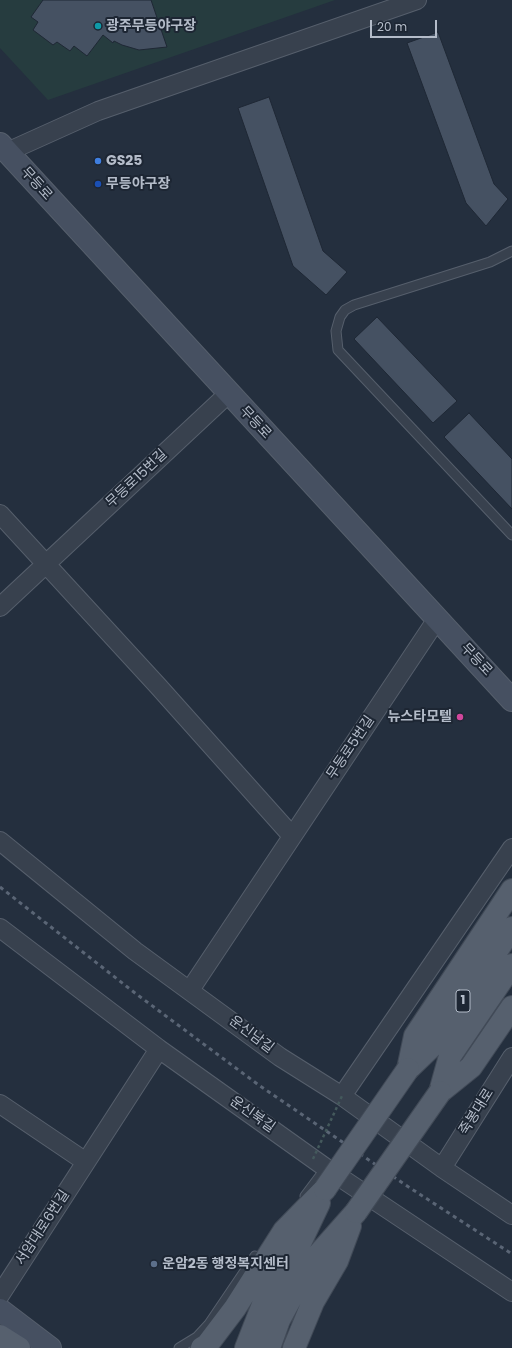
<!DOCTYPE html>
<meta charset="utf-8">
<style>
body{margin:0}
#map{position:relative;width:512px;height:1348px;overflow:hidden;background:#242f3e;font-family:Poppins,sans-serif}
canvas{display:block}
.scale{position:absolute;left:370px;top:20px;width:67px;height:18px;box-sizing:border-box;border:2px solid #b4bcc9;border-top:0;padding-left:5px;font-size:12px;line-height:14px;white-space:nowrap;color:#b4bcc9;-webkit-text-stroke:3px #1d2633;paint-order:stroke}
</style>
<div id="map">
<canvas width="512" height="1348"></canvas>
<div class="scale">20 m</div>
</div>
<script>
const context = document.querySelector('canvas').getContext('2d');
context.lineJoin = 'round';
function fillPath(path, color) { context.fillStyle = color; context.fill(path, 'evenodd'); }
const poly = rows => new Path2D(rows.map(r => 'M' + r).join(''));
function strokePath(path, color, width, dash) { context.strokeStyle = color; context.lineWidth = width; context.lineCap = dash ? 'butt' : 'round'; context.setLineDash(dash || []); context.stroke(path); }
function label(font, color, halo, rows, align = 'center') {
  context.font = font + ' Poppins,"Noto Sans KR",sans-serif'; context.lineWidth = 4; context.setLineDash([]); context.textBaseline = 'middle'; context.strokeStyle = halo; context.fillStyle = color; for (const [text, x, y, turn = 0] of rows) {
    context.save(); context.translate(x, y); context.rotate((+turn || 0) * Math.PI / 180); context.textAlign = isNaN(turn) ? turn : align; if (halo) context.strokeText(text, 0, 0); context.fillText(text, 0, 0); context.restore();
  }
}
const green = poly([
 [0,0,335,0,48,100,0,48]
]);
const building = poly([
 [43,0,151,0,167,47,139,50,122,45,114,41,113,43,103,35,87,56,74,46,70,51,57,42,53,45,33,30,38,22,31,17,43,0],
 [438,32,494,184,508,199,486,226,466,203,407,43,438,32],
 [269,97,323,251,347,272,326,295,293,266,238,108,269,97],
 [377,317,457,401,433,423,354,339,377,317],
 [469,413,512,459,512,509,444,437,469,413]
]);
const lane = poly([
 [512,251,490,262,354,305,345,310,340,317,336,331,338,350,512,535],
 [305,1196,326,1168],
 [179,1348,197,1337,209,1324,255,1256]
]);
const street = poly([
 [7,152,98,111,417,0],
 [0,514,158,686,292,836],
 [0,607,228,394],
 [0,841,135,951,280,1057,342,1096,442,1168,512,1215],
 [0,928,159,1049,326,1168,512,1292],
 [190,990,437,619],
 [342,1096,512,848],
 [0,1104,86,1162],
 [442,1168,512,1057],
 [0,1295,159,1049]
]);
const secondary = poly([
 [0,144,512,700],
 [0,1310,50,1348]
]);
const primary = poly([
 [408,1069,415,1036,512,890],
 [408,1069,433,1045,512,928],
 [440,1092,450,1056,512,965],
 [440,1092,471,1067,512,1007],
 [0,1336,19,1348],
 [202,1348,207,1345,235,1308,284,1231,325,1189],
 [246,1348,264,1302,301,1241,319,1203],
 [269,1348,279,1320,297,1287,317,1256,356,1212],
 [294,1348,313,1302,337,1261,350,1226]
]);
const rail = poly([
 [0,887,135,993,260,1086,404,1184,512,1254]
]);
const pathBridge = poly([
 [313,1159,342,1096]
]);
const primaryBridge = poly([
 [325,1189,408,1069],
 [356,1212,440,1092]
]);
const markers = [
 [98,26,4,"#0f9aa8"],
 [98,161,4,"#3f7fe0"],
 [98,184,4,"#1a4fb4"],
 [460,717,4,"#d1479c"],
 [154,1264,4,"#5c6f8a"]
];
const shields = [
 [463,1001,14]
];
const shieldNames = [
 ["1",463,1001]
];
const poiNames = [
 ["광주무등야구장",106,26],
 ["GS25",106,161],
 ["무등야구장",106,184],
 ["뉴스타모텔",452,717,"right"],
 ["운암2동 행정복지센터",162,1264]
];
const streetNames = [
 ["무등로",36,184,48],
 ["무등로",255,423,47],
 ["무등로15번길",137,479,-43],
 ["무등로",476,660,47],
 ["무등로5번길",351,748,-56],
 ["운신남길",251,1035,37],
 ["죽봉대로",477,1112,-58],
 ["운신북길",252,1115,35],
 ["서암대로6번길",43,1228,-57]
];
fillPath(green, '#263c3f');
fillPath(building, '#455162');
strokePath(building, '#1f2835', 1);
strokePath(lane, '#565f6c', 11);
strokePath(street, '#565f6c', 20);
strokePath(secondary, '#565f6c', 24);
strokePath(primary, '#414a57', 24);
strokePath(lane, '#38414e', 9);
strokePath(street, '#38414e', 18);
strokePath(secondary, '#465061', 22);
strokePath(primary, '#56606e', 22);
strokePath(rail, '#5a6575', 3, [4, 4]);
strokePath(primaryBridge, '#414a57', 24, []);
strokePath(pathBridge, '#44595c', 2.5, [3, 3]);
strokePath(primaryBridge, '#56606e', 22);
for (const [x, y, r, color] of markers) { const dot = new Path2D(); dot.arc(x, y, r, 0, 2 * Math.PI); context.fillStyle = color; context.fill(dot); strokePath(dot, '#1d2633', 1.5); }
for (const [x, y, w] of shields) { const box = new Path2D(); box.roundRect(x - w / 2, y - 11, w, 22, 3); context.fillStyle = '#1d2633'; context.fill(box); strokePath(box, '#b4bcc9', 1); }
label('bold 13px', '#b4bcc9', null, shieldNames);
label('bold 14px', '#b4bcc9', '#1d2633', poiNames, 'left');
label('14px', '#b4bcc9', '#1d2633', streetNames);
</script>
